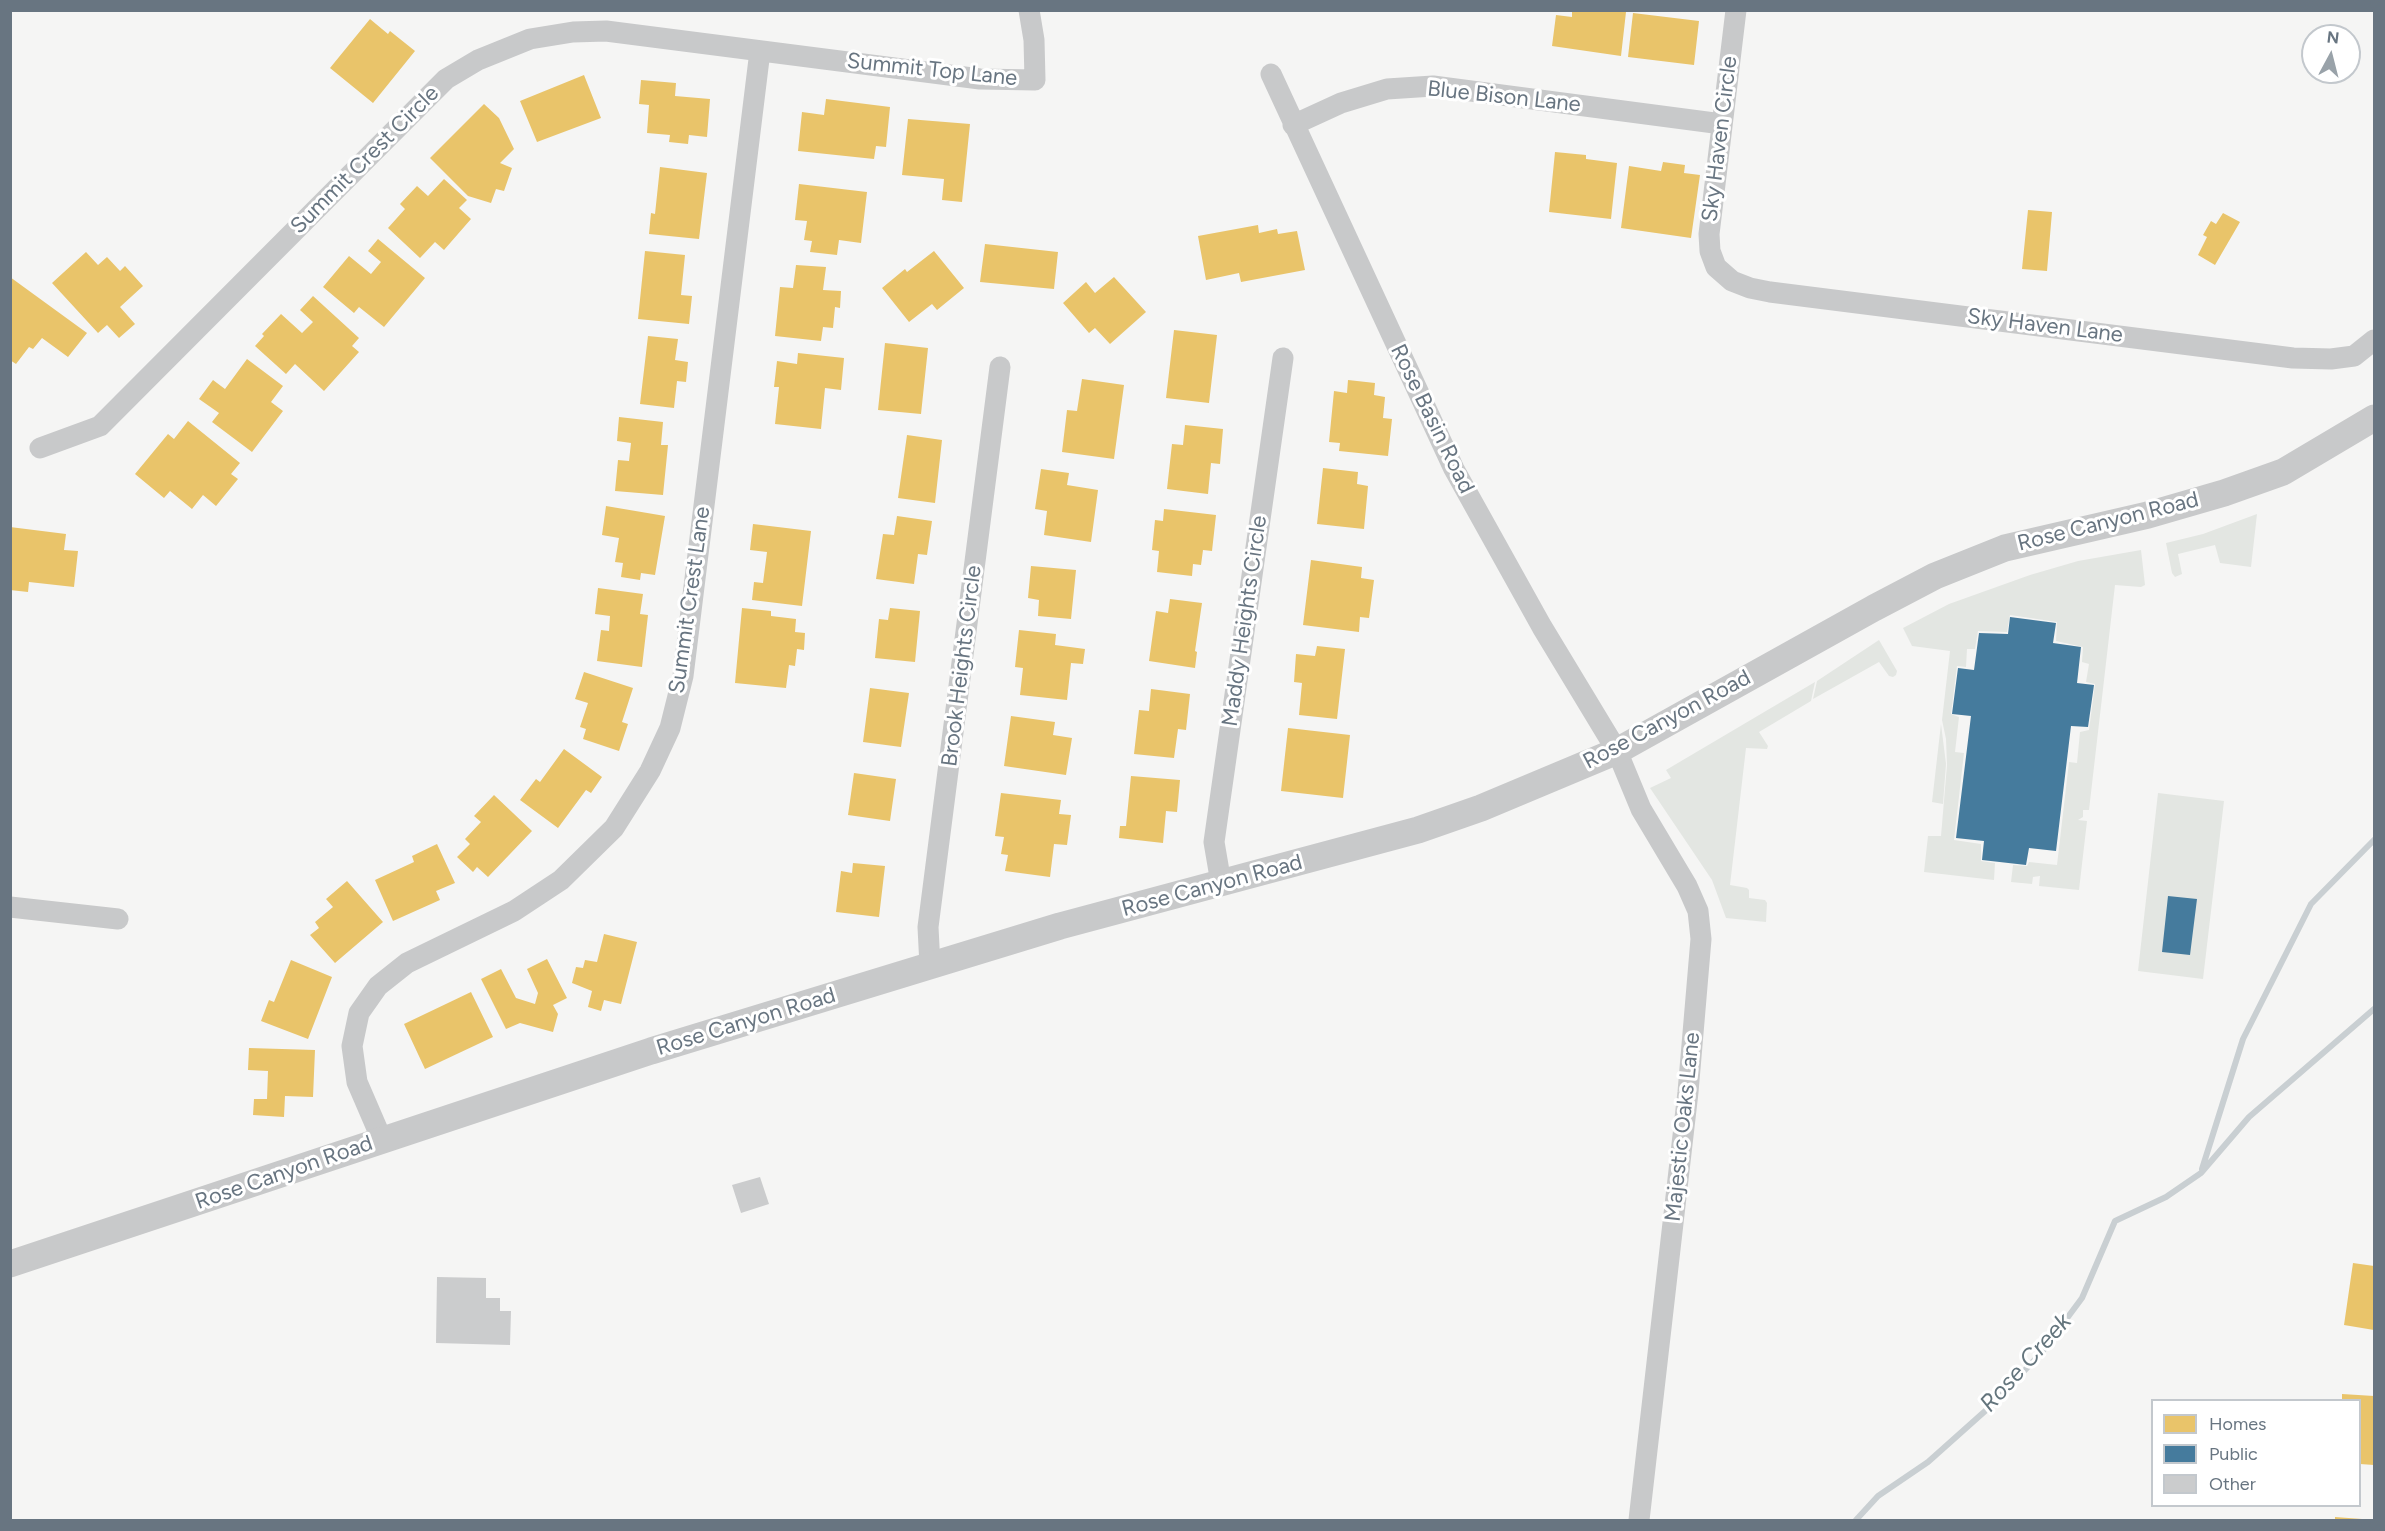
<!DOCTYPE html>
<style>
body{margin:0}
#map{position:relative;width:2385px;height:1531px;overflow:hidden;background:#f5f5f4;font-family:Figtree,sans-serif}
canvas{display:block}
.frame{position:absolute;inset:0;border:12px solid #687581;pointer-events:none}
.legend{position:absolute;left:2151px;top:1399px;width:210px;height:108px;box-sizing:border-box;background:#fff;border:2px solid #c3c8cd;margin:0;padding:8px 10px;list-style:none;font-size:18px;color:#687581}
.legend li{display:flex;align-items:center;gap:12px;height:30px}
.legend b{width:30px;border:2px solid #c3c8cd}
.north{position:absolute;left:2301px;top:24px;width:60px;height:60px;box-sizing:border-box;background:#fff;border:2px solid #c3c8cd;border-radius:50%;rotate:7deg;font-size:16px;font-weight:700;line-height:24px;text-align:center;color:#687581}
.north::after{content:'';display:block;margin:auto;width:21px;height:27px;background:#99a2a9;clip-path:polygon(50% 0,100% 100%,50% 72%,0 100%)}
</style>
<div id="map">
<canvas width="2385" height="1531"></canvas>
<div class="frame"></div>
<ul class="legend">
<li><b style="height:16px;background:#e9c46a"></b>Homes</li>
<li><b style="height:16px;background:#457b9d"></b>Public</li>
<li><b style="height:16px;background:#cbcccd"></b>Other</li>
</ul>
<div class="north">N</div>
</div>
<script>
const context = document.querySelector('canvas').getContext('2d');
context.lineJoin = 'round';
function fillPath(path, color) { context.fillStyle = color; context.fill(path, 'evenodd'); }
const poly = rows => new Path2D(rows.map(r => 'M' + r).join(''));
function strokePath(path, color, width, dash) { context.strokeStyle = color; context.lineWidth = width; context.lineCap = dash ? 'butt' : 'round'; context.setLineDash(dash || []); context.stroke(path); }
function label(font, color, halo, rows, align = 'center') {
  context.font = font + ' Figtree,sans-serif'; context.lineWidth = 6; context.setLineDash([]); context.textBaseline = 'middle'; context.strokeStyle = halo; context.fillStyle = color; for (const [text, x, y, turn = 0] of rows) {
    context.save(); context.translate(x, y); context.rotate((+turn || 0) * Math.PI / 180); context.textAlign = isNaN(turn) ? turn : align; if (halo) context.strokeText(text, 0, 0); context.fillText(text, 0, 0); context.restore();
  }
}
const green = poly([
 [2257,514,2251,567,2220,563,2215,545,2178,554,2182,574,2175,577,2172,573,2166,543,2203,534],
 [2141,550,2145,585,2141,587,2115,585,2089,810,2083,810,2083,817,2078,820,2087,821,2079,890,2039,886,2040,876,2033,877,2032,884,2011,882,2013,865,2027,866,2029,862,2057,865,2069,762,2077,763,2080,732,2089,730,2095,684,2086,682,2089,664,2082,662,2083,647,2056,641,2057,622,2010,615,2007,632,1978,631,1975,649,1967,649,1966,667,1957,666,1951,714,1959,717,1955,752,1964,753,1954,840,1981,844,1981,861,1995,863,1994,880,1924,872,1928,836,1941,836,1947,765,1946,739,1942,720,1950,651,1912,646,1903,628,1949,604,2030,575,2078,561],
 [1879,640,1897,671,1896,675,1893,677,1889,676,1879,662,1813,699,1817,681],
 [1815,682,1811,701,1759,732,1768,746,1767,749,1746,748,1730,885,1747,888,1749,890,1749,898,1765,900,1767,903,1766,922,1726,918,1712,880,1650,788,1671,778,1666,770],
 [1941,724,1946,764,1943,804,1932,802],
 [2158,793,2224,801,2203,979,2138,971]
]);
const homes = poly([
 [1572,10,1626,12,1621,56,1552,46,1556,15,1572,17],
 [1633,13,1699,21,1694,65,1628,57],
 [370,19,388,34,390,31,415,51,373,103,330,68],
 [584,75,601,118,537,142,520,101],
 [641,80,676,83,675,96,710,99,707,137,689,135,688,144,669,142,670,135,647,133,649,105,639,104],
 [826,99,890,107,886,147,876,146,874,159,798,151,802,112,824,115],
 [484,104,499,118,514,149,500,163,512,168,504,191,496,189,491,203,468,196,430,158],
 [908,119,970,124,962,202,942,200,944,179,902,175],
 [1555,152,1586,155,1586,159,1617,163,1611,219,1549,212],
 [1663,162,1685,165,1684,173,1700,175,1691,238,1621,228,1629,166,1661,171],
 [660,167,707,173,699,239,649,234,651,213,655,214],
 [444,179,467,200,459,208,471,219,444,250,435,242,420,258,388,228,405,209,400,204,417,186,428,196],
 [799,184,867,192,861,243,839,240,837,255,810,252,812,241,804,240,807,221,795,220],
 [2028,210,2052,212,2047,271,2022,269],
 [2223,213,2240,222,2215,265,2198,255,2207,237,2203,235,2211,221,2216,224],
 [1258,225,1259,233,1277,229,1278,234,1297,231,1305,270,1241,282,1239,273,1206,280,1198,236],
 [378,239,425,278,384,327,359,307,354,313,323,287,349,256,371,274,381,262,368,251],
 [985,244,1058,252,1054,289,980,282],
 [645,251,685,255,681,295,692,296,689,324,638,319],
 [934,251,964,288,937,310,932,304,909,322,882,288,905,269,907,272],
 [86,252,98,265,107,257,120,271,125,266,143,286,120,307,135,324,119,338,107,325,98,333,52,283],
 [796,265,826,267,823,290,841,291,840,308,835,307,833,328,823,327,821,341,775,336,780,287,793,288],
 [10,277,87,333,68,357,42,338,33,349,29,347,16,364,10,360],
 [1114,277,1146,312,1110,344,1095,328,1089,333,1063,303,1086,282,1095,293],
 [313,296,359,338,352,346,359,352,324,391,295,364,286,374,255,346,264,336,262,334,281,314,302,333,313,322,300,310],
 [1174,330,1217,335,1209,403,1166,398],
 [648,336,678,339,675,360,688,362,686,382,677,381,674,408,640,404],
 [885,343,928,348,921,414,878,410],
 [798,353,844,358,841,390,825,388,821,429,775,424,779,387,774,387,777,361,797,364],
 [247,359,283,386,271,402,283,411,252,452,212,422,219,413,199,399,213,380,225,389],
 [1082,379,1124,385,1114,459,1062,452,1067,410,1077,411],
 [1348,380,1375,383,1374,395,1385,397,1383,418,1392,419,1388,456,1339,451,1340,443,1329,442,1334,391,1347,393],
 [619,417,663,422,661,445,668,445,663,495,615,491,618,460,629,461,631,443,617,441],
 [188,421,240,463,231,474,238,479,216,506,203,495,192,509,170,491,164,498,135,474,168,434,174,439],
 [1185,425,1223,429,1220,464,1211,463,1208,494,1167,489,1172,444,1183,445],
 [907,435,942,440,935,503,898,498],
 [1323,468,1358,472,1357,484,1368,486,1364,529,1317,524],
 [1041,469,1069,473,1067,485,1098,490,1091,542,1044,535,1047,511,1035,509],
 [606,506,665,516,655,575,641,573,640,580,621,577,623,563,615,562,619,538,602,535],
 [1164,509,1216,515,1212,551,1203,550,1201,565,1193,564,1192,576,1157,572,1159,551,1152,550,1155,520,1163,521],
 [897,516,932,521,927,555,918,554,914,584,876,579,883,534,894,535],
 [753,524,811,531,802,606,752,600,754,582,763,583,767,552,750,550],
 [10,527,66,534,64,550,78,551,74,587,29,582,28,592,10,590],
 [1311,560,1362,567,1361,578,1374,580,1369,618,1360,617,1359,632,1303,625],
 [1031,566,1076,570,1071,619,1038,616,1039,600,1028,598],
 [598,588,643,594,640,614,648,615,642,667,597,661,601,630,609,631,610,616,595,614],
 [1170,599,1202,603,1195,651,1197,652,1195,668,1149,661,1156,611,1168,613],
 [742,608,771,611,771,616,796,619,795,632,805,633,804,650,797,649,795,666,789,665,786,688,735,683],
 [890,608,920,611,915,662,875,658,879,619,888,620],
 [1019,630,1056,634,1055,645,1085,649,1083,664,1071,663,1067,700,1020,695,1023,668,1015,667],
 [1317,646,1345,649,1337,719,1299,715,1302,683,1294,682,1296,654,1315,656],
 [584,672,633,688,622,722,628,724,619,751,583,739,586,729,580,727,588,703,575,699],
 [870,688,909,693,901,747,863,742],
 [1151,689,1190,694,1186,730,1178,729,1174,758,1134,754,1139,710,1149,711],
 [1011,716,1055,722,1053,735,1072,738,1066,775,1004,766],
 [1288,728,1350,735,1343,798,1281,791],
 [564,749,602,777,591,793,586,790,558,828,520,800,536,779,540,782],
 [854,773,896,779,890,821,848,815],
 [1131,776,1180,780,1177,812,1166,811,1163,843,1119,838,1120,826,1126,826],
 [1001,793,1061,800,1059,814,1071,815,1067,845,1054,844,1050,877,1005,871,1008,855,1001,854,1004,837,995,836],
 [494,795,532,831,488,877,477,867,473,872,457,857,470,844,465,839,481,822,474,816],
 [437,844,455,883,436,891,440,900,393,921,375,880,414,862,412,856],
 [853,863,885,866,879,917,836,912,841,871,852,873],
 [347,881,383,922,335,963,310,935,319,928,315,922,333,907,326,899],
 [604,934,637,942,621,1004,604,1000,601,1011,588,1007,592,991,572,983,576,967,583,968,585,960,597,962],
 [547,959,567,998,553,1005,558,1014,553,1032,520,1023,506,1029,481,979,501,969,516,998,535,1004,538,993,527,969],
 [291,960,332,977,308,1039,261,1021,269,1000,274,1002],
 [471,992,493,1037,425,1069,404,1024],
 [249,1048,315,1050,313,1097,285,1096,284,1117,253,1115,254,1099,267,1099,268,1071,248,1070],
 [2353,1263,2374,1266,2374,1330,2344,1325],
 [2342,1394,2374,1396,2374,1465,2360,1464,2360,1400,2342,1400],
 [2335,1517,2362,1519,2362,1520,2335,1520]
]);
const public = poly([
 [2010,617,2056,623,2053,643,2081,647,2077,683,2094,685,2088,727,2071,726,2056,851,2029,848,2026,865,1982,860,1984,841,1956,838,1971,716,1952,714,1958,668,1974,670,1979,633,2008,634],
 [2168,896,2197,899,2190,955,2162,952]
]);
const stream = poly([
 [2202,1169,2243,1039,2311,904,2374,840],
 [1856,1520,1878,1496,1928,1462,1993,1404,2042,1352,2082,1298,2115,1221,2166,1197,2201,1173,2249,1117,2374,1009]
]);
const building = poly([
 [760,1177,769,1204,741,1213,732,1185],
 [437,1277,486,1278,486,1298,500,1298,500,1311,511,1311,510,1345,436,1343]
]);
const minor = poly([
 [1736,10,1709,234,1710,251,1716,267,1732,281,1750,288,1770,292,2293,358,2331,359,2354,356,2374,340],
 [1271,74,1454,469,1542,627,1617,751,1641,809,1687,886,1698,911,1701,939,1688,1092,1639,1520],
 [1293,125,1341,103,1387,89,1433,86,1722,124],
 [40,448,100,426,446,79,478,60,530,39,573,32,606,31,980,79,1035,80,1034,40,1029,10],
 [1221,883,1214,842,1283,358],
 [10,907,118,919],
 [930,966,928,927,1000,367],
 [382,1140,357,1082,352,1046,359,1013,378,986,407,963,514,911,561,880,614,828,650,771,670,728,683,676,760,51]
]);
const tertiary = poly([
 [10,1264,651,1051,1060,926,1418,830,1481,808,1617,751,1874,608,1935,576,2005,548,2148,515,2224,493,2283,472,2374,418]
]);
const streetNames = [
 ["Summit Top Lane",932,70,6],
 ["Blue Bison Lane",1504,97,6],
 ["Sky Haven Circle",1720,139,-83],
 ["Summit Crest Circle",365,160,-45],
 ["Sky Haven Lane",2045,326,7],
 ["Rose Basin Road",1432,419,64],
 ["Rose Canyon Road",2108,522,-14],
 ["Summit Crest Lane",690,600,-82],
 ["Maddy Heights Circle",1245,621,-82],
 ["Brook Heights Circle",962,666,-83],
 ["Rose Canyon Road",1667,720,-28],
 ["Rose Canyon Road",1212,886,-15],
 ["Rose Canyon Road",746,1022,-17],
 ["Majestic Oaks Lane",1683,1127,-84],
 ["Rose Canyon Road",284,1173,-19]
];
const waterNames = [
 ["Rose Creek",2026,1363,-48]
];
fillPath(green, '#e3e6e2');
fillPath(homes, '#e9c46a');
fillPath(public, '#457b9d');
strokePath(stream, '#c9cfd2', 6);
fillPath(building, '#cbcccd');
strokePath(minor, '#c8c9ca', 21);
strokePath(tertiary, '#c8c9ca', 27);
label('22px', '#687581', '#fff', streetNames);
label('italic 24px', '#64757d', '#fff', waterNames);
</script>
